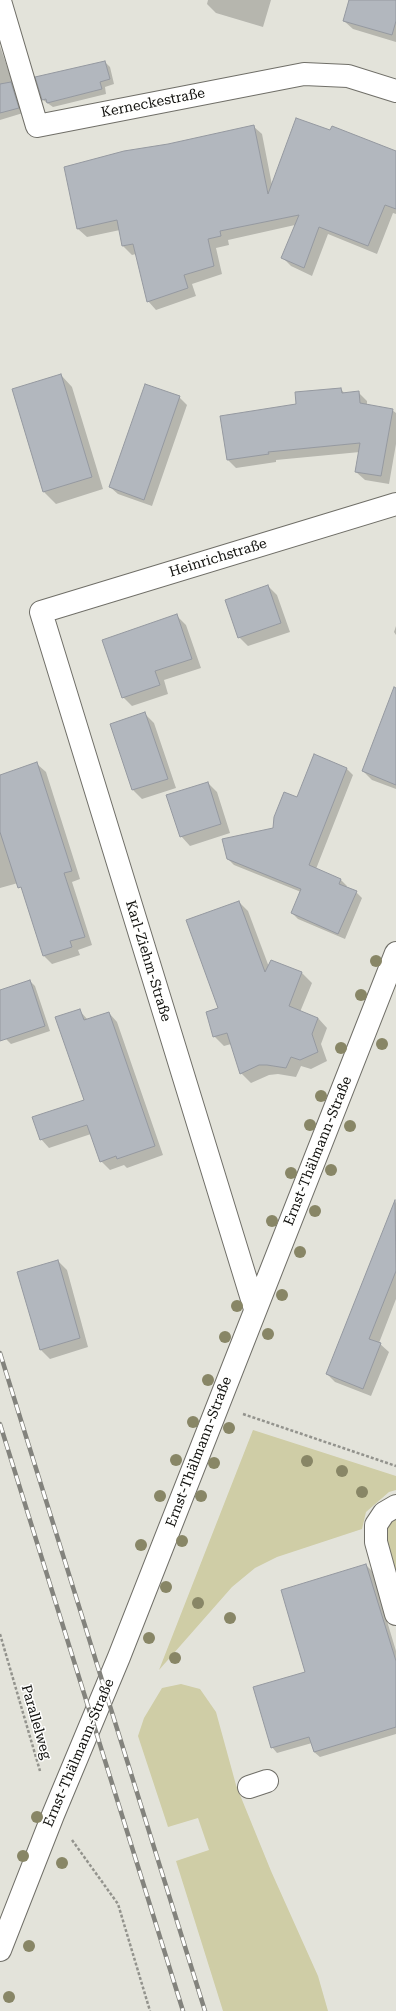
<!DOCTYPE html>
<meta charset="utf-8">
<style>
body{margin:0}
canvas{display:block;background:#e3e3da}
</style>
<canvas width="396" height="2011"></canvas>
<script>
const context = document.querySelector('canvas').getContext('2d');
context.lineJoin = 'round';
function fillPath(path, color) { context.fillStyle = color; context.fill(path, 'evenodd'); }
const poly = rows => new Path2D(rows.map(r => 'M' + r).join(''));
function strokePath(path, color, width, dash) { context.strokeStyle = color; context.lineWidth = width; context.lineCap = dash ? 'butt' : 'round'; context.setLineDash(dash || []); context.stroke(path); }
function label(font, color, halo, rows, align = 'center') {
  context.font = font + ' "Roboto Serif",serif'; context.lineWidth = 3; context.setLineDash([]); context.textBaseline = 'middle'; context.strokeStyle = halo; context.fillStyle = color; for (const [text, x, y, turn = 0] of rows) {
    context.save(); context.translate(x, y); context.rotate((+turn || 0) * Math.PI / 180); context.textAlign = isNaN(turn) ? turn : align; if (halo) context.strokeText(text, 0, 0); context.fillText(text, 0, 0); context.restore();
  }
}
const green = poly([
 [253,1430,396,1476,396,1490,389,1492,366,1512,362,1529,277,1557,255,1568,232,1587,159,1670],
 [396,1517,396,1577,384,1538,385,1529],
 [181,1684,200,1689,216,1712,236,1785,271,1871,318,1976,328,2011,223,2011,176,1861,209,1850,198,1818,168,1827,138,1736,144,1718,162,1688]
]);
const shadow = poly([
 [208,0,271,0,263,27,216,13,207,4],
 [350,0,396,0,396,42,353,29,344,21],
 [0,46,23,113,0,120],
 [105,62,110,67,114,84,105,87,106,94,53,107,43,100],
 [253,126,262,134,272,185,396,152,396,214,393,213,377,254,328,234,312,276,291,266,283,258,295,225,228,240,229,245,216,248,222,274,192,284,196,296,156,310,148,301,136,254,132,255,123,246,120,230,87,237,78,229,65,168],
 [61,375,72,387,103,489,56,504,44,492,13,390],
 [341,389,345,394,358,392,367,401,367,405,392,410,396,413,396,444,389,484,365,480,356,472,360,452,276,460,276,462,236,468,228,460,297,405],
 [179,397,187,405,152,506,118,494,110,487],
 [268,586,277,595,290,632,248,646,239,637],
 [177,616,186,625,201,668,164,680,168,694,132,706,123,697],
 [396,626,396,635,394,632],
 [396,688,396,789,372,780,363,771],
 [145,714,154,723,176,788,142,799,133,790,111,725],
 [37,764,46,772,80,879,72,882,92,945,78,950,80,955,52,964,44,956,24,892,18,883,0,888,0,775],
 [346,768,353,775,316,869,341,880,347,886,346,888,356,892,362,898,345,939,298,919,292,913,301,892,234,865,228,859,274,829,298,798],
 [208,783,217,792,230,833,190,846,181,836],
 [239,902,248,911,269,967,271,961,302,973,312,983,300,1012,318,1018,327,1028,321,1044,327,1061,311,1069,301,1066,296,1077,278,1074,269,1075,251,1083,241,1073,231,1044,224,1046,214,1036],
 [30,981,35,986,50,1031,11,1044,6,1039,0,1022,0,991],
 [79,1010,88,1020,109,1013,117,1022,163,1155,127,1168,124,1165,110,1170,101,1161,91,1134,49,1148,41,1139,85,1100],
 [396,1201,396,1299,379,1343,389,1352,371,1396,335,1382,327,1374],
 [58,1261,67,1270,88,1347,50,1359,41,1350,19,1272],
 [366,1565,372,1571,396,1651,396,1734,320,1757,314,1752,312,1743,277,1753,272,1747,306,1672]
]);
const building = poly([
 [349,0,396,0,396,21,392,35,343,21,349,0],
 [105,61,110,79,100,82,102,89,47,103,46,99,42,100,35,77,105,61],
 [11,82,19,108,0,113,0,84,11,82],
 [296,118,330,130,332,126,396,151,396,209,385,205,368,246,319,227,304,268,281,258,299,215,220,231,221,236,208,239,214,266,184,275,188,288,147,302,133,244,122,246,117,220,77,229,64,167,124,151,168,144,254,125,268,194,296,118],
 [61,374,92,477,43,492,12,389,61,374],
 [145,384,180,396,144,500,109,487,145,384],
 [341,388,342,393,359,391,360,403,393,409,381,476,355,472,360,443,268,452,269,454,227,460,220,416,296,404,295,392,341,388],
 [268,585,281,623,238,638,225,600,268,585],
 [177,614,192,659,155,671,160,685,122,698,102,640,177,614],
 [394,687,396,688,396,785,362,771,394,687],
 [145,712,168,779,132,790,110,724,145,712],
 [314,754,347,768,309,865,341,879,339,884,357,891,338,934,291,913,301,889,227,859,222,839,273,828,274,817,284,792,297,797,314,754],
 [37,762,72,871,64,873,85,937,70,941,72,947,43,956,21,887,18,888,0,832,0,775,37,762],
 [208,782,221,824,180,837,166,795,208,782],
 [239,901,265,972,271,960,302,972,289,1006,318,1018,312,1034,318,1052,300,1060,291,1057,286,1068,267,1065,259,1065,240,1074,227,1033,213,1037,206,1012,218,1008,186,920,239,901],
 [30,980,45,1026,0,1041,0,990,30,980],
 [80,1009,84,1020,109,1012,155,1146,117,1159,116,1156,100,1162,87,1125,40,1140,32,1117,84,1100,55,1017,80,1009],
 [395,1200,396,1271,369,1339,381,1343,363,1389,326,1374,395,1200],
 [58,1260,80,1338,40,1350,17,1272,58,1260],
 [366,1564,396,1661,396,1727,314,1752,309,1737,271,1748,253,1687,305,1672,281,1590,366,1564]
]);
const path = poly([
 [243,1414,396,1466],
 [0,1634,40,1771],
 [72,1840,118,1904,150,2011]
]);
const minor = poly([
 [0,1,37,126,304,74,348,76,396,91],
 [255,1309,41,612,396,504],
 [396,1506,384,1513,376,1525,376,1542,396,1614],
 [249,1787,267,1781],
 [0,1950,53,1815,119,1657,396,953]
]);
const rail = poly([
 [0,1353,205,2011],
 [0,1424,183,2011]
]);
const trees = [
 [376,961],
 [361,995],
 [382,1044],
 [341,1048],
 [321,1096],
 [310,1125],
 [350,1126],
 [331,1170],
 [291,1173],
 [315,1211],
 [272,1221],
 [300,1252],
 [282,1295],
 [237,1306],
 [268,1334],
 [225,1337],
 [208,1380],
 [193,1422],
 [229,1428],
 [176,1460],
 [307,1461],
 [214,1463],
 [342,1471],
 [362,1492],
 [160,1496],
 [201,1496],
 [182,1541],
 [141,1545],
 [166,1587],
 [198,1603],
 [230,1618],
 [149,1638],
 [175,1658],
 [37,1817],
 [23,1856],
 [62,1863],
 [29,1946],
 [9,1997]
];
const streetNames = [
 ["Kerneckestraße",153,103,-11],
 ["Heinrichstraße",218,558,-17],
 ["Karl-Ziehm-Straße",148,961,73],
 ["Ernst-Thälmann-Straße",318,1151,-68],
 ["Ernst-Thälmann-Straße",199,1452,-69],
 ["Parallelweg",36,1722,74],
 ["Ernst-Thälmann-Straße",79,1753,-67]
];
fillPath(green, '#cfcda6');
fillPath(shadow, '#0003');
fillPath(building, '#b2b7be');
strokePath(building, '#9599a0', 1);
strokePath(minor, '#706f68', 24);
strokePath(path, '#93938d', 2.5, [3, 2]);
strokePath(minor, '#fff', 22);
strokePath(rail, '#83837d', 4.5);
strokePath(rail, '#fffffe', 3, [9]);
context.fillStyle = '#888666';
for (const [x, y] of trees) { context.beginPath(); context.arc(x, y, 6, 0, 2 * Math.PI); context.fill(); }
label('14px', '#10100d', '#fffffe', streetNames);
</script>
